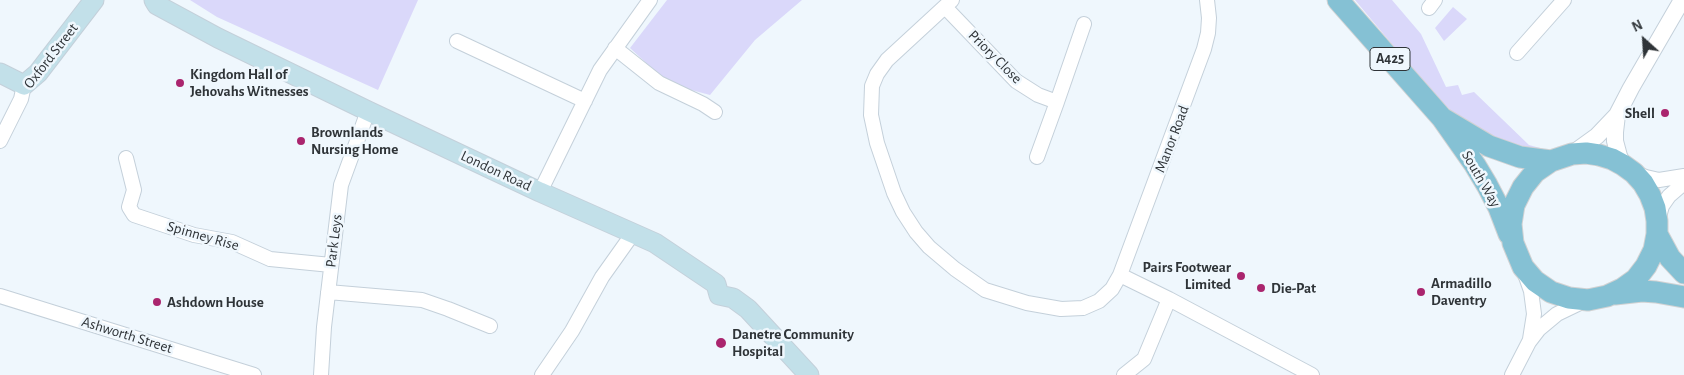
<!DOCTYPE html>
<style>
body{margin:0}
#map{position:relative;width:1684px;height:375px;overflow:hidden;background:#eff7fd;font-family:"Alegreya Sans",sans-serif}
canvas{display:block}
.north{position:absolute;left:1619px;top:15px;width:50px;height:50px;-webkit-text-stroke:4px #eff7fd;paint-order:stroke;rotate:334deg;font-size:14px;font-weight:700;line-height:20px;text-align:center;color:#2f3438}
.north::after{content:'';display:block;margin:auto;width:18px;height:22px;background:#2f3438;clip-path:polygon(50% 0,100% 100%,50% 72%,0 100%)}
</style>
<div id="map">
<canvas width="1684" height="375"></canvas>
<div class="north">N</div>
</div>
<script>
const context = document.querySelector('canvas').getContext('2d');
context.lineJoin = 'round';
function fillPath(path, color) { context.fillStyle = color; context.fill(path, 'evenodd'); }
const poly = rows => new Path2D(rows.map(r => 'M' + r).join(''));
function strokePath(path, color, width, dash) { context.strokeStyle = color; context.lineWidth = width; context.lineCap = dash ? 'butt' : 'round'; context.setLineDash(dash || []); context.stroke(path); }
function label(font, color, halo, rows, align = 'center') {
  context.font = font + ' "Alegreya Sans",sans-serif'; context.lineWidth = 5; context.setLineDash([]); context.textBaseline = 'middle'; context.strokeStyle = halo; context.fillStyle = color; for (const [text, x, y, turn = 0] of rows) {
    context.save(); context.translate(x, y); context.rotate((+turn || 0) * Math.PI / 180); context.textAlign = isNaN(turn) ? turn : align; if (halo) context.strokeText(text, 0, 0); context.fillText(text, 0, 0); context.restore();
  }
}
const green = poly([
 [190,0,418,0,378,90,217,17],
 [667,0,802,0,755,40,710,95,669,84,630,48],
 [1355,0,1392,0,1421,34,1446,87,1458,85,1462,95,1474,92,1529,145,1555,152,1549,156,1473,130,1429,91,1391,43],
 [1453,7,1467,19,1444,41,1435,28]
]);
const minor = poly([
 [952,0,887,60,877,74,872,86,871,115,877,143,894,193,903,212,916,232,929,247,955,269,985,290,1027,303,1061,309,1083,308,1099,301,1112,289,1120,275,1204,49,1208,33,1209,18,1207,0],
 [945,7,1016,81,1038,95,1057,102,1084,24],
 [1429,8,1435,0],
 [457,41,585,101],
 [615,48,659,83,703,104,715,112],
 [1517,53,1564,0],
 [0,141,21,99,24,85],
 [1037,157,1057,102],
 [126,158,134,190,129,207,134,215,194,235,232,242,270,259,331,265],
 [1635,173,1646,177,1659,180,1684,176],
 [540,192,600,70,650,0],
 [1658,220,1662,206,1669,196,1684,183],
 [1525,274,1531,291,1534,314,1530,339],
 [1120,275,1169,299,1312,375],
 [328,292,422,300,448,309,490,326],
 [0,296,254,375],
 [321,375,324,327,341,185,368,111],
 [542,375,572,331,602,277,629,239,630,233],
 [1124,375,1144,359,1169,299],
 [1512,375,1529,342,1539,329,1557,314,1584,301]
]);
const tertiary = poly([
 [1617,115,1615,132,1615,141,1619,156,1623,165],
 [1572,154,1597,136,1617,115,1631,88,1682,0]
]);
const secondary = poly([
 [154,0,157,5,218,38,368,111,540,192,655,243,716,284,719,295,733,298,748,309,809,375],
 [0,73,24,85,38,73,94,0]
]);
const primary = poly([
 [1338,0,1442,118,1475,165,1487,185,1499,208,1509,234],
 [1442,118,1489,146,1520,157,1551,161,1572,154,1586,153,1599,155,1612,159,1623,165,1634,173,1643,183,1650,195,1655,208,1657,221,1657,234,1654,250,1646,266,1636,279,1622,289,1607,296,1588,300,1569,298,1551,292,1535,281,1523,267,1513,243,1511,224,1514,205,1523,187,1535,172,1551,161],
 [1657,234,1670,258,1684,273],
 [1615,294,1642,291,1656,292,1684,297]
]);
const markers = [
 [180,83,5,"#aa256e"],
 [1665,113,5,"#aa256e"],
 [301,141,5,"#aa256e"],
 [1241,276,5,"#aa256e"],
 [1261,288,5,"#aa256e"],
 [1421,292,5,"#aa256e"],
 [157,302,5,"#aa256e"],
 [721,343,6,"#aa256e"]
];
const shields = [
 [1390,59,40]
];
const shieldNames = [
 ["A425",1390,59]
];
const streetNames = [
 ["Oxford Street",51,56,-52],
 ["Priory Close",995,57,45],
 ["Manor Road",1172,139,-69],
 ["London Road",496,171,25],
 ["South Way",1481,179,60],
 ["Spinney Rise",203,236,16],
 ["Park Leys",334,241,-83],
 ["Ashworth Street",127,335,17]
];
const poiNames = [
 ["Kingdom Hall of",190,74],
 ["Jehovahs Witnesses",190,91],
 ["Shell",1655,113,"right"],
 ["Brownlands",311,132],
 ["Nursing Home",311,149],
 ["Pairs Footwear",1231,267,"right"],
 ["Limited",1231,284,"right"],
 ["Armadillo",1431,283],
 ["Daventry",1431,300],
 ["Die-Pat",1271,288],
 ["Ashdown House",167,302],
 ["Danetre Community",732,334],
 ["Hospital",732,351]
];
fillPath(green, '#dad8fa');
strokePath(minor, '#c4d0da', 16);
strokePath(tertiary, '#c4d0da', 18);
strokePath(secondary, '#c4d0da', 21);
strokePath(primary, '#d1d2d3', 23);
strokePath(minor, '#fff', 14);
strokePath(tertiary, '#fff', 16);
strokePath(secondary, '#c2e0e9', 19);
strokePath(primary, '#85c1d4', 21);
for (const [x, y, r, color] of markers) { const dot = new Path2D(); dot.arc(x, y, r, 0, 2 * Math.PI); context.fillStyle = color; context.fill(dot); strokePath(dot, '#eff7fd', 2); }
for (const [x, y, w] of shields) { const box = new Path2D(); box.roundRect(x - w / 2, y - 11.5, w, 23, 4); context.fillStyle = '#eff7fd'; context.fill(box); strokePath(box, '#2f3438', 1); }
label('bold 14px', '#2f3438', null, shieldNames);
label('15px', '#2f3438', '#eff7fd', streetNames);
label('bold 15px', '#2f3438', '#eff7fd', poiNames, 'left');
</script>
